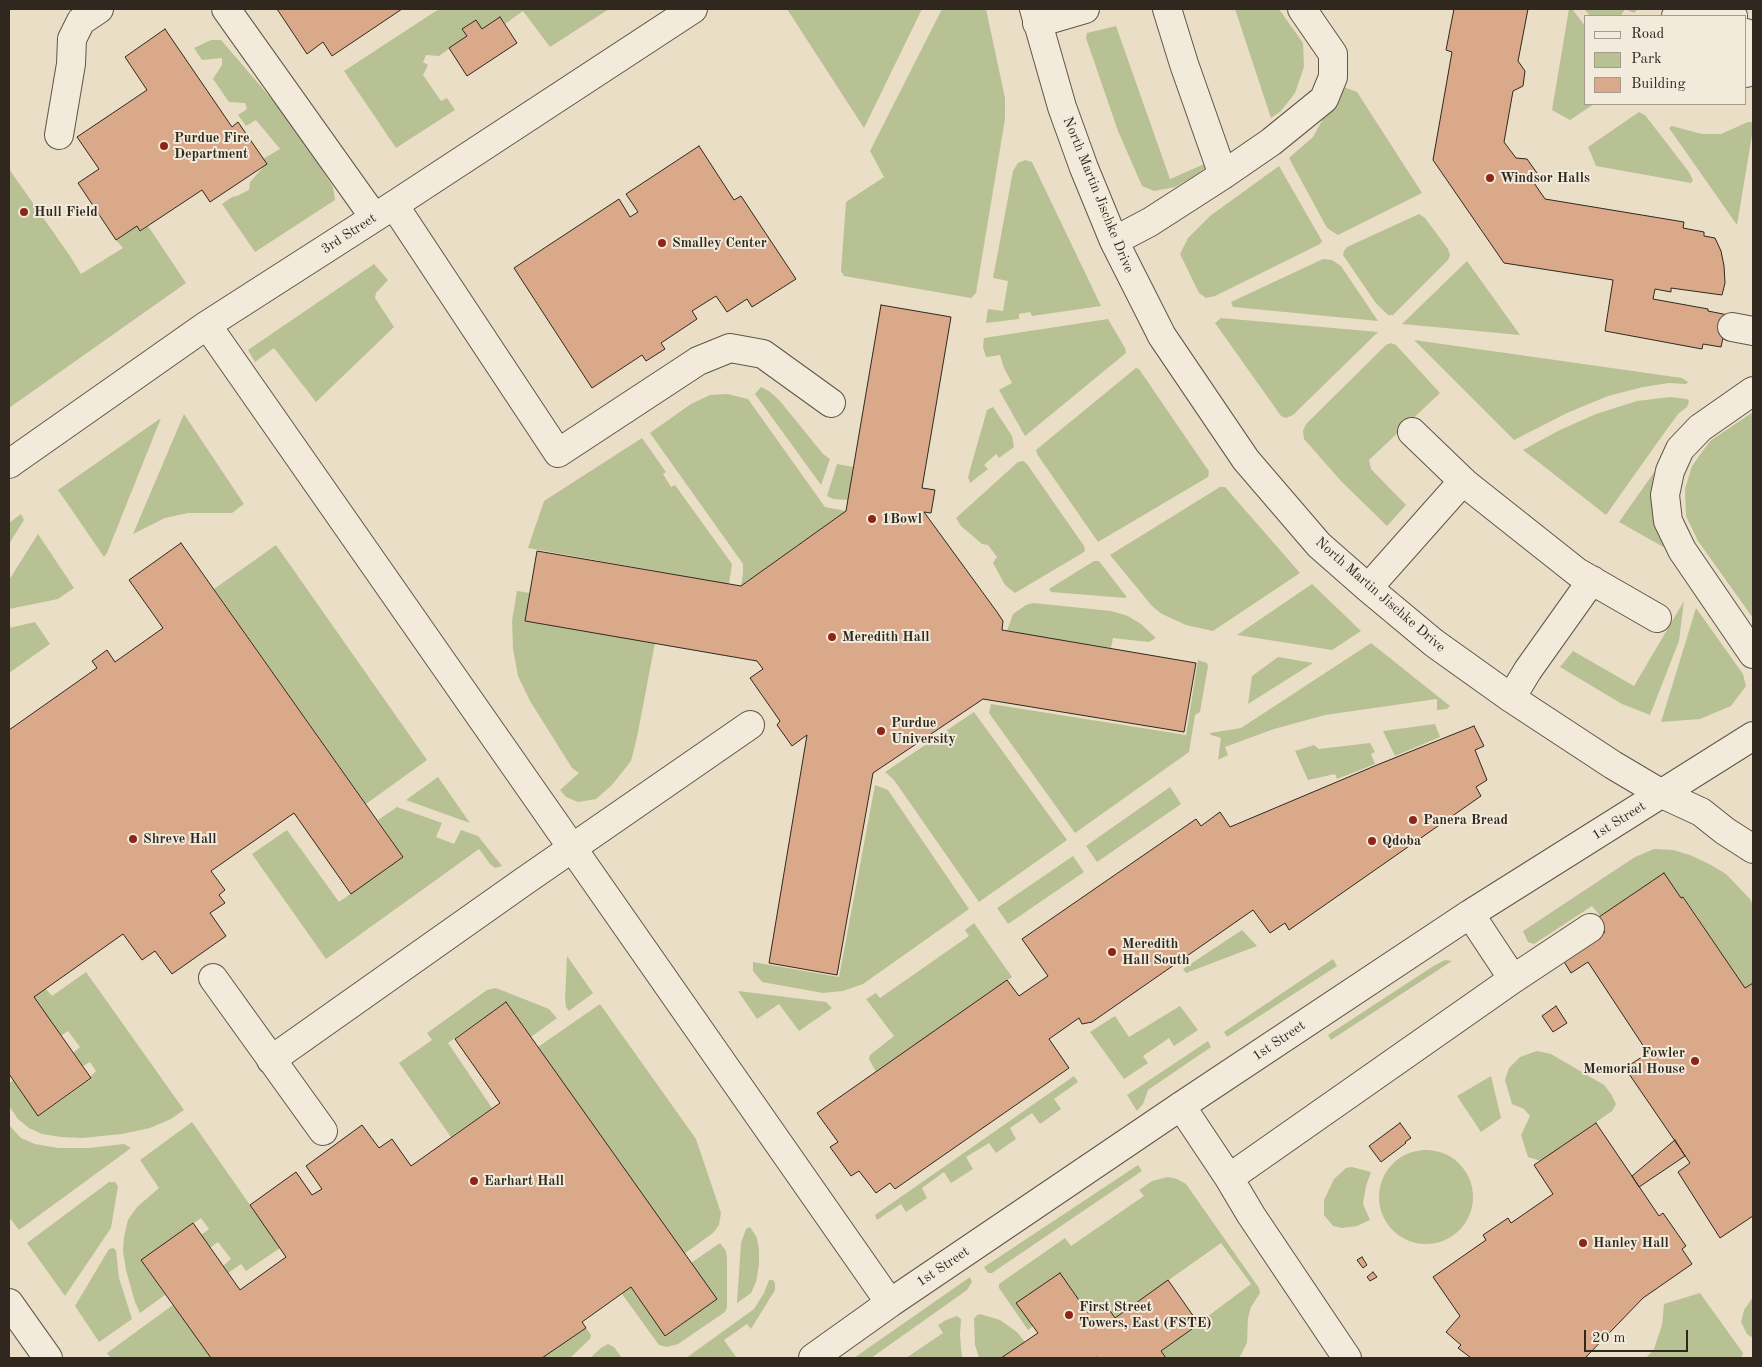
<!DOCTYPE html>
<style>
body{margin:0}
#map{position:relative;width:1762px;height:1367px;overflow:hidden;background:#ebdec6;font-family:"Old Standard TT",serif}
canvas{display:block}
.frame{position:absolute;inset:0;border:10px solid #30281f;pointer-events:none}
.legend{position:absolute;left:1584px;top:15px;width:162px;height:90px;box-sizing:border-box;background:#f2eada;border:1px solid #a49c8f;margin:0;padding:6px 9px;list-style:none;font-size:15px;color:#30281f}
.legend li{display:flex;align-items:center;gap:10px;height:25px}
.legend b{width:25px;border:1px solid #a49c8f}
.scale{position:absolute;left:1584px;top:1330px;width:104px;height:22px;box-sizing:border-box;border:2px solid #30281f;border-top:0;padding-left:6px;font-size:15px;line-height:18px;white-space:nowrap;color:#30281f;-webkit-text-stroke:4px #f2eada;paint-order:stroke}
</style>
<div id="map">
<canvas width="1762" height="1367"></canvas>
<div class="frame"></div>
<ul class="legend">
<li><b style="height:6px;background:#f2eada"></b>Road</li>
<li><b style="height:14px;background:#b8c194"></b>Park</li>
<li><b style="height:14px;background:#d9a98a"></b>Building</li>
</ul>
<div class="scale">20 m</div>
</div>
<script>
const context = document.querySelector('canvas').getContext('2d');
context.lineJoin = 'round';
function fillPath(path, color) { context.fillStyle = color; context.fill(path, 'evenodd'); }
const poly = rows => new Path2D(rows.map(r => 'M' + r).join(''));
function strokePath(path, color, width, dash) { context.strokeStyle = color; context.lineWidth = width; context.lineCap = dash ? 'butt' : 'round'; context.setLineDash(dash || []); context.stroke(path); }
function label(font, color, halo, rows, align = 'center') {
  context.font = font + ' "Old Standard TT",serif'; context.lineWidth = 4; context.setLineDash([]); context.textBaseline = 'middle'; context.strokeStyle = halo; context.fillStyle = color; for (const [text, x, y, turn = 0] of rows) {
    context.save(); context.translate(x, y); context.rotate((+turn || 0) * Math.PI / 180); context.textAlign = isNaN(turn) ? turn : align; if (halo) context.strokeText(text, 0, 0); context.fillText(text, 0, 0); context.restore();
  }
}
const green = poly([
 [439,9,609,9,550,47,523,11,505,24,500,17,482,29,462,29,467,36,439,56,426,55,423,62,428,65,423,75,441,101,447,98,455,110,396,148,344,71],
 [787,9,922,9,864,128],
 [942,9,986,9,1005,98,1005,119,976,293,971,298,844,276,841,271,846,202,884,177,870,151],
 [1235,9,1279,9,1303,43,1304,67,1295,93,1281,111,1271,118],
 [1569,9,1572,9,1586,27,1586,104,1594,104,1570,120,1552,110],
 [1584,9,1638,9,1634,13,1625,9,1621,16,1590,16],
 [1116,26,1170,179,1209,162,1207,167,1189,179,1175,187,1154,191,1142,186,1118,131,1086,38,1087,33],
 [211,40,221,40,294,125,333,187,335,200,255,252,222,204,232,197,237,196,249,190,250,182,266,164,263,159,280,149,256,120,246,126,238,115,247,109,245,103,229,102,213,79,222,65,222,58,202,60,194,48],
 [1341,86,1357,92,1422,193,1338,235,1327,228,1289,158,1313,137],
 [1639,112,1645,115,1689,172,1693,180,1691,183,1596,166,1588,147],
 [1748,122,1753,122,1753,129,1737,225,1669,128,1672,126,1702,134,1721,134],
 [1025,160,1032,162,1101,306,1032,316,1030,312,1019,314,1019,319,986,323,988,309,1003,311,1008,281,993,278,1013,171,1018,163],
 [1279,166,1322,241,1320,244,1215,296,1206,298,1199,293,1180,254,1188,238,1210,216],
 [9,169,70,256,81,274,123,248,116,240,137,226,141,231,148,226,186,283,9,408],
 [1419,214,1425,218,1448,249,1450,255,1448,260,1393,315,1388,315,1375,302,1343,255,1344,251,1347,247],
 [1323,259,1332,260,1341,266,1378,321,1233,307,1231,302],
 [1467,261,1520,335,1402,324],
 [374,264,388,280,376,293,375,298,394,327,316,402,274,348,255,362,248,350],
 [1221,318,1378,332,1293,415,1286,418,1281,416,1215,323],
 [1108,319,1125,348,1126,353,1025,436,999,390,1012,383,1004,368,1000,355,986,357,983,347,984,338],
 [1414,340,1682,378,1688,382,1686,384,1669,383,1643,387,1608,396,1567,413,1514,440],
 [1391,343,1396,345,1440,393,1369,460,1371,469,1406,505,1387,526,1341,481,1304,439,1303,431,1306,424,1386,345],
 [1136,368,1139,369,1206,467,1209,471,1208,477,1098,542,1037,454,1036,450],
 [761,387,769,391,780,401,823,454,830,459,821,485,755,394],
 [727,394,748,399,825,507,846,511,741,586,743,573,743,564,650,433,691,404,710,395],
 [1670,397,1687,399,1689,401,1687,407,1679,413,1667,429,1606,515,1523,450,1560,430,1596,414,1637,401],
 [993,407,1012,436,1014,447,999,458,996,454,984,465,988,469,970,483,968,477,987,410],
 [1753,412,1753,618,1698,541,1686,516,1685,489,1692,466,1710,441],
 [184,414,244,504,232,513,188,513,165,518,133,534],
 [161,418,107,553,104,557,58,490],
 [642,438,666,472,663,474,671,487,675,485,732,564,729,584,528,548,544,501],
 [1023,461,1027,464,1084,546,1085,550,1084,552,1015,593,1005,585,993,563,997,557,988,545,982,544,961,526,956,518,1018,462],
 [837,464,853,467,848,500,833,499,827,496],
 [1660,464,1667,549,1619,522],
 [1220,487,1225,487,1300,573,1213,631,1186,625,1162,614,1152,606,1110,555],
 [21,514,24,520,9,544,9,523],
 [38,534,74,588,58,599,9,609,9,580],
 [276,545,427,760,366,804,214,589],
 [1094,561,1099,561,1126,596,1126,598,1051,592,1049,589],
 [1312,584,1361,631,1332,650,1237,635],
 [517,591,530,593,525,621,655,643,637,737,631,761,612,785,596,799,578,802,566,797,560,790,579,773,572,768,530,701,518,676,513,649,512,621],
 [1684,601,1679,641,1650,715,1622,704,1560,667,1573,651,1634,686],
 [1033,603,1111,611,1128,616,1141,624,1156,638,1149,642,1113,638,1111,648,1007,631,1013,614,1026,605],
 [1696,608,1743,674,1746,686,1731,706,1700,719,1661,722],
 [35,622,50,644,9,673,9,628],
 [1371,643,1450,706,1447,709,1437,710,1437,699,1325,715,1274,729,1225,747,1228,755,1218,760,1221,738,1211,735,1210,733,1241,728],
 [1278,657,1313,663,1248,704,1252,676],
 [1198,660,1207,663,1208,666,1200,712,1195,715,1189,752,1075,833,989,713,991,704,1186,735],
 [974,712,1067,840,979,902,894,780,885,772],
 [1435,724,1440,737,1395,756,1383,731],
 [1370,743,1375,752,1371,754,1375,764,1337,779,1335,774,1308,780,1295,751,1314,745,1319,749],
 [438,777,470,823,406,800],
 [875,785,888,790,969,909,863,984,843,991,823,993,762,982,753,971,753,962,839,977],
 [1170,787,1181,804,1097,862,1086,846],
 [397,807,442,823,436,837,454,844,461,830,478,836,502,866,495,868,490,864,479,849,326,959,252,854,287,830,339,902,403,857,378,820],
 [1654,849,1673,850,1690,855,1711,865,1726,874,1750,899,1753,905,1753,983,1745,988,1684,897,1681,898,1664,873,1600,916,1592,906,1534,944,1528,942,1523,931,1635,857],
 [1073,856,1084,872,1008,924,997,908],
 [974,923,1012,977,876,1072,869,1059,870,1055,894,1036,866,999,876,993,880,998,969,936,965,930],
 [1242,930,1257,946,1186,973,1183,969],
 [567,956,593,993,569,1011,566,1007,565,999],
 [1333,959,1337,966,1227,1037,1224,1032],
 [1445,960,1452,961,1331,1040,1328,1035,1435,965],
 [86,972,184,1110,171,1119,150,1128,122,1134,82,1138,61,1137,42,1134,29,1128,18,1119,9,1106,9,1084,13,1080,39,1116,91,1079,90,1077,96,1071,90,1062,83,1066,73,1053,80,1047,68,1031,61,1036,34,997,45,988,52,996],
 [496,988,549,1009,557,1018,531,1037,506,1002,448,1043,492,1108,451,1137,399,1063,432,1040,427,1033,487,990],
 [738,991,826,1002,832,1008,799,1031,779,1004,757,1019],
 [600,1004,696,1139,721,1213,719,1225,713,1233,684,1254,538,1047],
 [1180,1006,1198,1030,1174,1046,1169,1038,1143,1056,1148,1063,1124,1079,1090,1032,1115,1016,1129,1037],
 [1208,1041,1211,1047,1148,1090,1143,1104,1137,1111,1127,1095],
 [1537,1051,1551,1054,1604,1085,1611,1094,1616,1104,1612,1111,1541,1161,1528,1157,1521,1135,1530,1116,1524,1109,1512,1104,1505,1080,1509,1068,1520,1057],
 [1074,1076,1078,1082,1054,1099,1061,1109,1040,1124,1032,1113,1010,1128,1016,1139,996,1153,989,1143,966,1157,973,1169,951,1183,944,1172,922,1188,927,1198,906,1212,901,1204,877,1220,875,1215],
 [1491,1076,1501,1118,1481,1132,1457,1096],
 [192,1122,280,1248,246,1271,241,1264,228,1273,223,1266,231,1259,218,1242,210,1248,201,1235,209,1229,201,1218,141,1260,165,1295,140,1313,135,1302,126,1270,123,1251,124,1237,128,1220,137,1207,159,1188,140,1160],
 [9,1125,21,1138,35,1144,58,1148,89,1148,124,1144,131,1148,19,1230,9,1217],
 '1379 1197a47 47 0 1 1 94 0a47 47 0 1 1-94 0Z',
 [1138,1165,1142,1171,992,1273,988,1273,984,1267],
 [1352,1167,1371,1172,1366,1186,1363,1204,1370,1220,1357,1226,1342,1228,1333,1226,1324,1215,1324,1200,1334,1179,1346,1168],
 [1168,1177,1177,1179,1186,1184,1259,1288,1260,1293,1251,1307,1248,1318,1247,1343,1239,1358,1166,1358,1161,1351,1251,1284,1221,1243,1115,1318,1104,1302,1088,1313,1060,1273,1017,1303,1033,1326,1028,1330,999,1288,999,1284,1065,1238,1071,1246,1144,1196,1139,1190,1152,1181],
 [109,1182,115,1182,118,1186,111,1228,65,1296,27,1243],
 [750,1227,757,1238,759,1250,759,1265,756,1282,751,1293,737,1303,741,1243,746,1229],
 [720,1243,726,1251,727,1258,727,1307,725,1312,678,1344,667,1347,659,1345,622,1294,631,1287,666,1336,716,1299,691,1263],
 [113,1248,116,1250,119,1278,132,1319,99,1342,75,1306,109,1249],
 [970,1277,972,1282,967,1290,871,1358,854,1358],
 [769,1280,773,1280,775,1283,775,1290,751,1329,747,1324,724,1340,736,1357,734,1358,686,1358,754,1309,764,1293],
 [1700,1293,1743,1353,1741,1358,1646,1358,1654,1349,1662,1325,1664,1304],
 [1753,1297,1753,1338,1747,1334,1741,1322,1744,1310],
 [173,1305,211,1358,111,1358,107,1353],
 [980,1314,1000,1320,1017,1332,1025,1342,1001,1358,979,1358,975,1345,974,1319,977,1315],
 [957,1316,961,1319,960,1335,962,1358,906,1358,943,1333,938,1325,946,1320],
 [586,1328,591,1335,590,1339,570,1358,542,1358],
 [608,1344,614,1347,622,1358,590,1358,601,1348]
]);
const building = poly([
 [277,9,402,9,332,56,323,42,307,54,277,9],
 [1454,9,1528,9,1518,61,1525,71,1523,86,1513,91,1504,142,1516,158,1527,159,1537,173,1534,183,1545,199,1684,222,1683,228,1704,232,1704,236,1715,238,1721,251,1724,266,1725,283,1722,295,1671,288,1671,292,1655,289,1653,299,1708,309,1708,311,1728,315,1721,347,1703,344,1702,349,1605,331,1613,280,1504,263,1433,160,1452,52,1446,50,1454,9],
 [500,17,517,43,467,76,449,48,467,36,462,29,476,20,482,29,500,17],
 [165,29,232,127,238,122,267,164,210,202,202,190,140,231,137,226,116,240,78,183,99,169,77,137,147,90,125,57,165,29],
 [699,146,734,200,741,196,796,279,752,307,747,299,727,312,716,296,692,311,697,319,661,343,665,349,646,361,642,355,592,388,514,268,619,199,630,217,638,212,626,194,699,146],
 [881,305,951,317,922,488,935,490,931,513,924,512,997,612,1003,621,1002,630,1196,663,1184,732,983,699,873,773,837,975,769,963,807,735,792,746,777,725,780,721,750,678,763,669,757,661,525,621,537,551,741,586,846,511,881,305],
 [181,543,403,857,351,894,294,813,211,871,225,890,219,895,225,903,210,913,226,936,172,974,155,951,142,960,123,934,34,997,91,1078,38,1116,9,1074,9,730,97,668,92,661,107,650,115,662,163,628,129,580,181,543],
 [1474,726,1484,746,1475,750,1487,780,1476,787,1481,796,1289,930,1285,923,1270,933,1253,910,1092,1022,1082,1024,1079,1018,1049,1039,1069,1068,895,1189,890,1183,876,1193,859,1171,851,1176,830,1147,838,1142,817,1113,1007,980,1019,996,1048,976,1022,939,1196,819,1201,826,1220,812,1230,827,1377,765,1474,726],
 [1664,873,1681,898,1683,897,1745,988,1753,983,1753,1216,1720,1238,1678,1172,1690,1163,1625,1068,1648,1053,1588,962,1571,973,1563,960,1605,932,1596,919,1664,873],
 [506,1002,717,1299,665,1336,631,1287,582,1322,586,1328,542,1358,211,1358,141,1260,193,1223,240,1290,286,1257,250,1205,296,1172,312,1195,322,1189,306,1166,362,1125,379,1148,392,1139,411,1166,500,1103,455,1039,506,1002],
 [1556,1006,1567,1023,1553,1032,1542,1016,1556,1006],
 [1400,1123,1411,1138,1405,1142,1406,1143,1381,1162,1369,1146,1400,1123],
 [1596,1123,1659,1216,1663,1213,1686,1246,1682,1249,1692,1264,1643,1298,1585,1358,1471,1358,1458,1348,1461,1345,1446,1332,1460,1316,1433,1277,1486,1240,1483,1235,1508,1218,1511,1223,1553,1194,1534,1165,1596,1123],
 [1675,1140,1685,1156,1639,1187,1632,1176,1675,1140],
 [1362,1257,1367,1265,1363,1268,1357,1260,1362,1257],
 [1373,1272,1377,1277,1370,1281,1367,1277,1373,1272],
 [1060,1273,1088,1313,1104,1302,1115,1318,1168,1280,1199,1324,1161,1351,1166,1358,1098,1358,1097,1357,1095,1358,1001,1358,1038,1333,1016,1303,1060,1273]
]);
const minor = poly([
 [226,9,374,217],
 [1034,9,1062,107,1084,168,1114,241,1162,336,1246,460,1319,545,1368,588,1434,643,1511,698,1613,765,1662,794,1701,812,1725,831,1753,849],
 [1167,9,1184,64,1223,175],
 [1717,9,1733,16],
 [1676,16,1687,10,1692,9],
 [1037,23,1085,9],
 [1746,33,1750,43,1750,57,1746,73],
 [59,135,71,64,72,39,81,21,99,9],
 [394,205,558,453,698,361,730,348,763,354,831,403],
 [1114,241,1150,222,1223,175,1271,142,1324,99,1333,77,1333,54,1302,9],
 [207,325,890,1303],
 [1732,327,1753,331],
 [1753,391,1700,428,1680,449,1670,471,1665,495,1668,521,1682,550,1753,654],
 [1412,432,1466,484,1577,572,1657,618],
 [9,464,207,325,394,205,693,9],
 [1368,588,1463,481],
 [1511,698,1528,670,1592,580],
 [1470,914,1513,979],
 [213,978,323,1131],
 [271,1060,523,882,750,725],
 [1181,1106,1229,1178,1251,1215,1347,1358],
 [1229,1178,1513,979,1590,928],
 [9,1303,48,1358],
 [813,1358,890,1303,1181,1106,1470,914,1753,736]
]);
const markers = [
 [164,146,5,"#8f2418"],
 [1490,178,5,"#8f2418"],
 [24,212,5,"#8f2418"],
 [662,243,5,"#8f2418"],
 [872,519,5,"#8f2418"],
 [832,637,5,"#8f2418"],
 [881,731,5,"#8f2418"],
 [1413,820,5,"#8f2418"],
 [133,839,5,"#8f2418"],
 [1372,841,5,"#8f2418"],
 [1112,952,5,"#8f2418"],
 [1695,1061,5,"#8f2418"],
 [474,1181,5,"#8f2418"],
 [1583,1243,5,"#8f2418"],
 [1069,1315,5,"#8f2418"]
];
const poiNames = [
 ["Purdue Fire",174,138],
 ["Department",174,154],
 ["Windsor Halls",1500,178],
 ["Hull Field",34,212],
 ["Smalley Center",672,243],
 ["1Bowl",882,519],
 ["Meredith Hall",842,637],
 ["Purdue",891,723],
 ["University",891,739],
 ["Panera Bread",1423,820],
 ["Shreve Hall",143,839],
 ["Qdoba",1382,841],
 ["Meredith",1122,944],
 ["Hall South",1122,960],
 ["Fowler",1685,1053,"right"],
 ["Memorial House",1685,1069,"right"],
 ["Earhart Hall",484,1181],
 ["Hanley Hall",1593,1243],
 ["First Street",1079,1307],
 ["Towers, East (FSTE)",1079,1323]
];
const streetNames = [
 ["North Martin Jischke Drive",1098,195,68],
 ["3rd Street",349,234,-33],
 ["North Martin Jischke Drive",1380,595,41],
 ["1st Street",1619,821,-32],
 ["1st Street",1279,1041,-34],
 ["1st Street",943,1267,-34]
];
fillPath(green, '#b8c194');
fillPath(building, '#d9a98a');
strokePath(building, '#30281f', 1);
strokePath(minor, '#5f5649', 30);
strokePath(minor, '#f2eada', 28);
for (const [x, y, r, color] of markers) { const dot = new Path2D(); dot.arc(x, y, r, 0, 2 * Math.PI); context.fillStyle = color; context.fill(dot); strokePath(dot, '#f2eada', 2); }
label('bold 14px', '#30281f', '#f2eada', poiNames, 'left');
label('14px', '#30281f', '#f2eada', streetNames);
</script>
